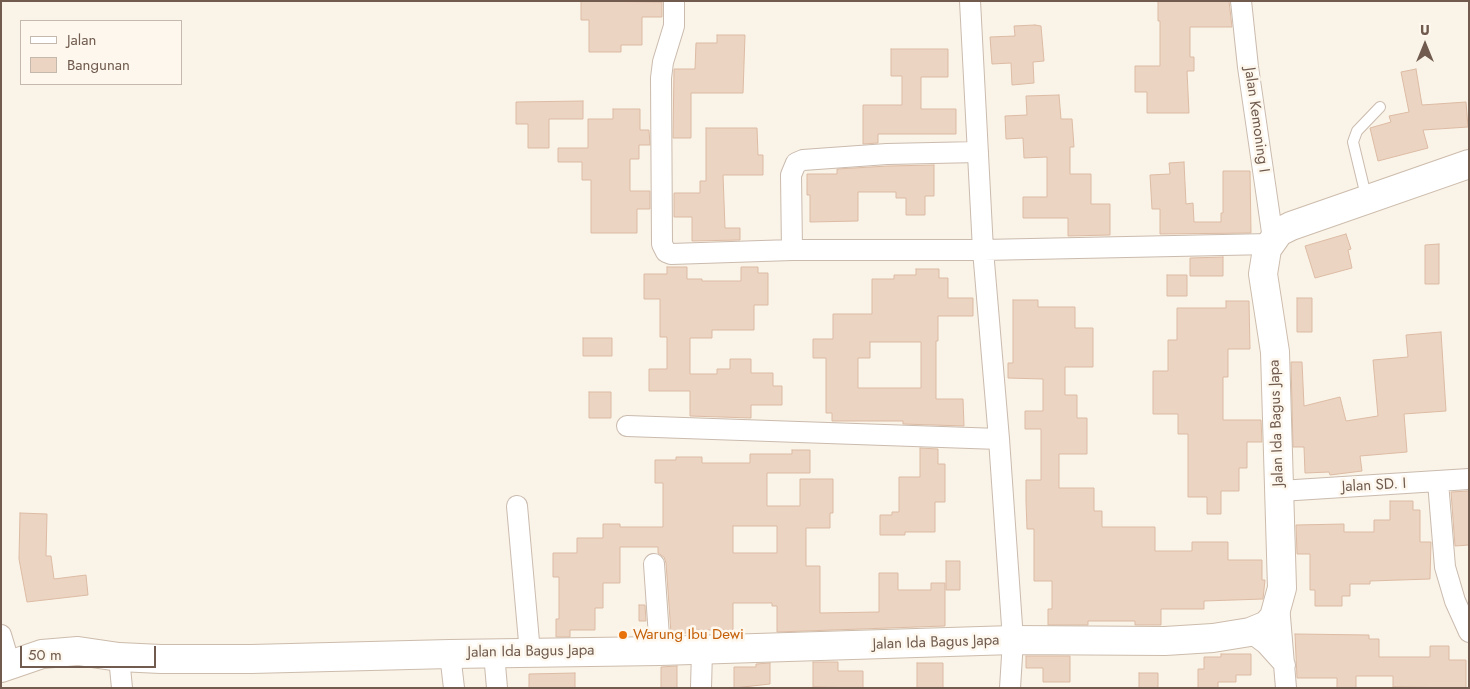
<!DOCTYPE html>
<style>
body{margin:0}
#map{position:relative;width:1470px;height:689px;overflow:hidden;background:#faf3e7;font-family:Jost,sans-serif}
canvas{display:block}
.frame{position:absolute;inset:0;border:2px solid #705b4e;pointer-events:none}
.legend{position:absolute;left:20px;top:20px;width:162px;height:65px;box-sizing:border-box;background:#fdf7ed;border:1px solid #c5b9ad;margin:0;padding:6px 9px;list-style:none;font-size:15px;color:#705b4e}
.legend li{display:flex;align-items:center;gap:10px;height:25px}
.legend b{width:25px;border:1px solid #c5b9ad}
.north{position:absolute;left:1400px;top:20px;width:50px;height:50px;-webkit-text-stroke:4px #fdf7ed;paint-order:stroke;rotate:0deg;font-size:14px;font-weight:700;line-height:20px;text-align:center;color:#705b4e}
.north::after{content:'';display:block;margin:auto;width:18px;height:22px;background:#705b4e;clip-path:polygon(50% 0,100% 100%,50% 72%,0 100%)}
.scale{position:absolute;left:20px;top:646px;width:136px;height:22px;box-sizing:border-box;border:2px solid #705b4e;border-top:0;padding-left:6px;font-size:15px;line-height:18px;white-space:nowrap;color:#705b4e;-webkit-text-stroke:4px #fdf7ed;paint-order:stroke}
</style>
<div id="map">
<canvas width="1470" height="689"></canvas>
<div class="frame"></div>
<ul class="legend">
<li><b style="height:6px;background:#fff"></b>Jalan</li>
<li><b style="height:14px;background:#ecd4c2"></b>Bangunan</li>
</ul>
<div class="north">U</div>
<div class="scale">50 m</div>
</div>
<script>
const context = document.querySelector('canvas').getContext('2d');
context.lineJoin = 'round';
function fillPath(path, color) { context.fillStyle = color; context.fill(path, 'evenodd'); }
const poly = rows => new Path2D(rows.map(r => 'M' + r).join(''));
function strokePath(path, color, width, dash) { context.strokeStyle = color; context.lineWidth = width; context.lineCap = dash ? 'butt' : 'round'; context.setLineDash(dash || []); context.stroke(path); }
function label(font, color, halo, rows, align = 'center') {
  context.font = font + ' Jost,sans-serif'; context.lineWidth = 5; context.setLineDash([]); context.textBaseline = 'middle'; context.strokeStyle = halo; context.fillStyle = color; for (const [text, x, y, turn = 0] of rows) {
    context.save(); context.translate(x, y); context.rotate((+turn || 0) * Math.PI / 180); context.textAlign = isNaN(turn) ? turn : align; if (halo) context.strokeText(text, 0, 0); context.fillText(text, 0, 0); context.restore();
  }
}
const building = poly([
 [581,1,662,2,662,17,642,17,642,45,621,45,621,52,589,52,589,20,581,20,581,1],
 [1158,1,1229,1,1232,27,1190,27,1190,57,1194,57,1194,71,1187,71,1189,113,1147,113,1147,92,1135,92,1135,66,1160,66,1160,21,1158,21,1158,1],
 [1035,25,1041,26,1044,61,1033,62,1034,83,1012,85,1011,63,992,64,990,37,1015,36,1014,26,1035,25],
 [717,35,745,35,743,93,691,93,691,138,673,138,674,69,695,69,696,43,717,43,717,35],
 [891,49,948,49,948,77,921,77,921,109,956,109,956,134,878,134,878,143,863,144,863,105,902,105,902,76,891,76,891,49],
 [1416,69,1422,105,1466,102,1468,127,1423,130,1428,148,1378,161,1370,128,1391,122,1389,116,1409,112,1401,72,1416,69],
 [1059,95,1061,119,1072,119,1074,147,1070,147,1070,174,1091,174,1091,204,1110,204,1110,235,1068,236,1068,218,1023,218,1023,197,1047,197,1047,157,1024,158,1023,138,1006,139,1005,116,1027,115,1026,96,1059,95],
 [583,101,583,119,549,119,549,148,528,148,528,124,516,124,516,102,583,101],
 [613,109,640,109,640,130,649,130,650,145,639,145,639,159,630,159,630,191,650,191,650,209,637,209,637,233,591,233,591,180,582,180,582,162,558,162,558,148,588,148,588,119,613,119,613,109],
 [706,128,757,128,758,155,763,155,763,175,723,175,725,228,740,228,740,240,692,241,692,217,674,217,674,193,700,193,700,181,706,181,706,128],
 [1184,162,1186,204,1193,203,1194,222,1221,222,1221,213,1223,213,1223,171,1250,171,1251,233,1160,234,1160,209,1152,209,1150,175,1170,174,1169,163,1184,162],
 [934,165,934,196,925,196,925,215,906,215,906,198,896,198,896,192,858,192,858,221,810,222,810,195,807,195,807,174,837,174,837,169,888,166,934,165],
 [1346,234,1351,249,1348,250,1352,268,1315,278,1305,246,1346,234],
 [1439,244,1439,284,1425,284,1425,245,1439,244],
 [1223,257,1223,276,1190,276,1190,258,1223,257],
 [667,267,687,267,687,279,702,279,702,281,741,281,741,267,758,267,758,273,768,273,768,305,754,305,754,330,712,330,712,338,690,338,690,374,717,374,717,369,730,369,730,359,751,359,751,373,773,373,773,386,782,386,782,405,751,405,751,418,690,416,690,391,649,391,649,369,667,369,667,337,660,337,660,299,644,299,644,274,667,274,667,267],
 [916,269,939,269,939,278,948,278,948,298,973,298,973,316,938,316,938,341,936,341,936,399,963,399,964,426,903,424,903,421,832,421,832,413,826,413,826,358,813,358,813,339,833,339,833,314,872,314,872,279,894,279,894,275,916,275,916,269],
 [870,342,921,342,921,388,858,388,858,358,870,358,870,342],
 [1167,275,1187,275,1187,296,1167,296,1167,275],
 [1297,298,1312,298,1312,332,1297,332,1297,298],
 [1013,300,1038,300,1038,307,1075,307,1075,328,1093,328,1093,367,1065,367,1065,395,1077,395,1077,418,1087,418,1087,454,1059,454,1059,488,1094,488,1094,511,1102,511,1102,527,1155,527,1155,551,1192,551,1192,542,1228,542,1228,560,1262,560,1262,580,1265,580,1263,599,1204,601,1204,609,1161,609,1161,625,1135,625,1135,621,1088,621,1088,625,1048,625,1048,609,1052,609,1052,581,1034,581,1034,529,1027,529,1026,501,1026,480,1041,480,1041,429,1025,429,1025,411,1043,411,1043,379,1008,378,1008,363,1013,363,1013,300],
 [1226,301,1249,301,1250,349,1228,349,1228,377,1223,377,1223,420,1261,420,1262,442,1247,442,1247,468,1239,468,1239,491,1221,491,1221,514,1207,514,1207,497,1188,497,1188,434,1178,434,1178,414,1153,414,1153,371,1168,371,1168,340,1177,340,1177,308,1226,308,1226,301],
 [1441,332,1446,411,1404,414,1407,452,1360,456,1362,471,1330,475,1329,472,1305,473,1304,447,1293,447,1291,362,1302,362,1304,406,1340,397,1346,421,1378,416,1373,360,1408,357,1406,335,1441,332],
 [583,338,612,338,612,356,583,356,583,338],
 [589,392,611,392,611,418,589,418,589,392],
 [920,448,938,449,938,464,945,464,945,502,935,502,935,532,905,532,905,535,880,535,880,515,892,515,892,512,899,512,899,477,920,477,920,448],
 [792,450,810,450,810,473,767,473,767,506,800,506,800,479,833,479,833,513,830,513,830,528,806,528,806,566,820,566,820,613,879,612,879,573,898,573,898,590,931,590,931,583,945,583,945,626,777,632,777,606,772,606,772,603,733,603,733,630,690,630,690,633,671,633,666,563,664,557,658,553,658,547,620,547,620,583,603,583,603,608,595,608,595,630,570,630,570,637,556,637,556,619,559,619,559,577,553,577,553,553,577,553,577,538,603,538,603,524,620,524,620,527,663,527,663,483,655,483,655,460,676,460,676,457,702,457,702,463,750,463,750,454,792,454,792,450],
 [733,526,777,526,777,553,733,553,733,526],
 [1469,491,1469,545,1455,546,1451,492,1469,491],
 [1390,501,1413,501,1413,510,1420,510,1420,542,1431,542,1430,579,1370,581,1370,584,1350,584,1350,596,1342,596,1342,606,1315,606,1315,590,1310,590,1310,554,1297,554,1296,525,1344,524,1344,532,1374,532,1374,520,1390,520,1390,501],
 [20,513,47,514,46,556,51,556,54,579,86,575,88,595,27,602,19,559,20,513],
 [946,561,960,561,960,590,946,590,946,561],
 [639,605,645,605,646,621,639,621,639,605],
 [1295,634,1369,635,1369,639,1379,639,1379,657,1430,657,1430,646,1449,646,1449,660,1466,660,1466,688,1393,687,1393,676,1356,676,1356,688,1337,688,1337,678,1297,678,1295,634],
 [1221,654,1251,654,1251,675,1236,675,1236,682,1218,682,1218,688,1198,688,1198,669,1204,669,1204,657,1221,657,1221,654],
 [1026,656,1070,656,1070,682,1043,682,1043,668,1026,668,1026,656],
 [813,662,838,662,838,671,863,671,863,688,813,687,813,662],
 [770,663,770,684,734,688,734,667,756,667,756,664,770,663],
 [917,663,943,663,943,688,917,688,917,663],
 [677,666,677,688,661,688,661,667,677,666],
 [575,673,575,688,529,688,529,674,575,673],
 [1139,673,1158,673,1158,688,1139,688,1139,673]
]);
const lane = poly([
 [1367,200,1353,142,1357,131,1380,107]
]);
const street = poly([
 [674,1,674,26,663,62,661,78,662,244,666,252,671,254,792,250,983,250,1270,244],
 [970,1,983,250,999,439,1013,640,1010,688],
 [1241,1,1248,67,1273,239],
 [792,250,791,175,796,163,803,160,887,154,978,152],
 [627,426,999,439],
 [1438,482,1445,567,1455,601,1469,632],
 [1280,491,1469,479],
 [517,506,530,653],
 [654,564,660,651],
 [1279,605,1286,688],
 [1250,632,1266,644,1285,665],
 [1,635,10,665],
 [494,653,497,688],
 [450,654,454,688],
 [119,657,122,688],
 [701,688,702,650]
]);
const secondary = poly([
 [1,668,42,654,78,651,119,657,161,659,251,659,450,654,660,651,1013,640,1165,641,1213,638,1250,632,1267,625,1274,617,1282,588,1275,352,1263,274,1267,249,1279,232,1291,226,1469,164]
]);
const markers = [
 [623,635,5,"#e8710a"]
];
const streetNames = [
 ["Jalan Kemoning I",1256,120,82],
 ["Jalan Ida Bagus Japa",1277,423,-92],
 ["Jalan SD. I",1374,486,-3],
 ["Jalan Ida Bagus Japa",936,643,-2],
 ["Jalan Ida Bagus Japa",531,652,-1]
];
const foodNames = [
 ["Warung Ibu Dewi",633,635]
];
fillPath(building, '#ecd4c2');
strokePath(building, '#dcbba4', 1);
strokePath(lane, '#cabbae', 12);
strokePath(street, '#cabbae', 22);
strokePath(secondary, '#ccbcac', 30);
strokePath(lane, '#fff', 10);
strokePath(street, '#fff', 20);
strokePath(secondary, '#fff', 28);
for (const [x, y, r, color] of markers) { const dot = new Path2D(); dot.arc(x, y, r, 0, 2 * Math.PI); context.fillStyle = color; context.fill(dot); strokePath(dot, '#fdf7ed', 2); }
label('15px', '#705b4e', '#fdf7ed', streetNames);
label('15px', '#c56008', '#fdf7ed', foodNames, 'left');
</script>
